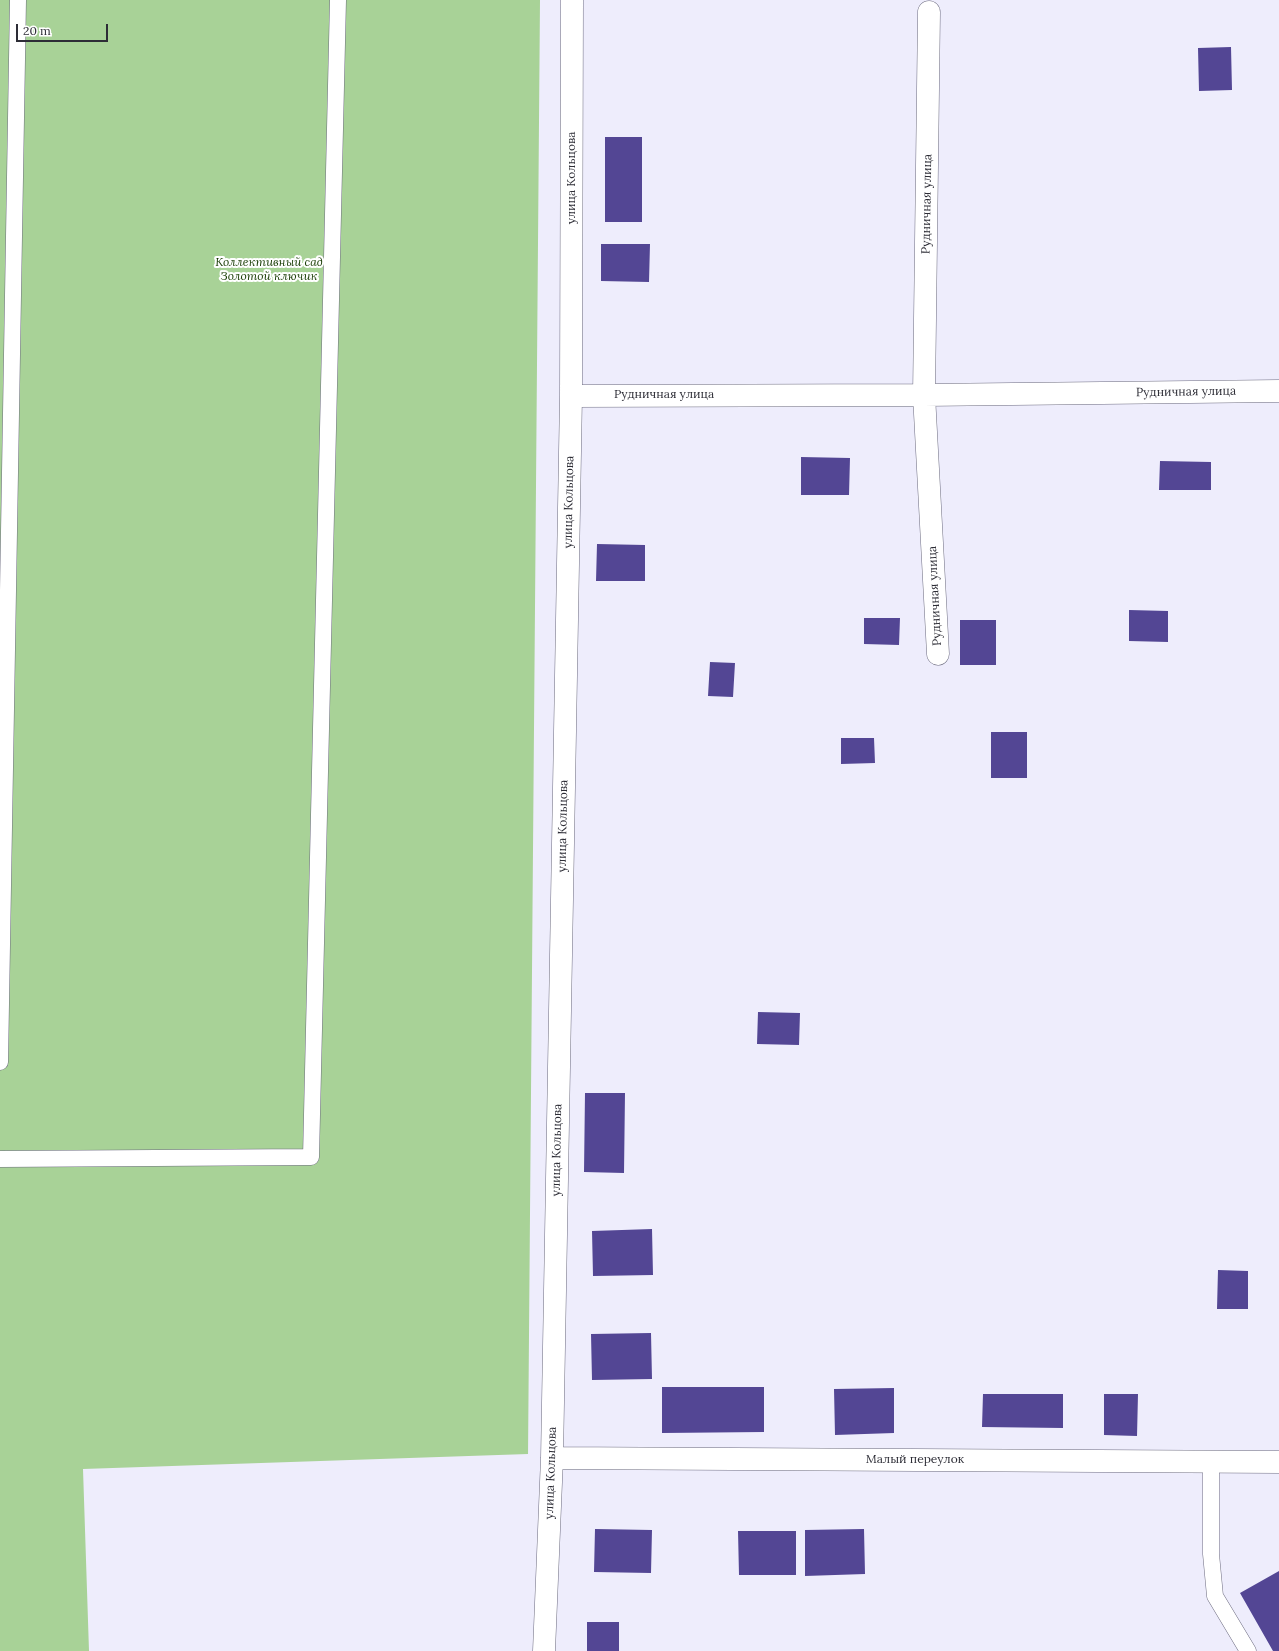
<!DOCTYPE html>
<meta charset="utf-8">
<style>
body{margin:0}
#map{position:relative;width:1279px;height:1651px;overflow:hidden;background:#eeedfc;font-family:Lora,serif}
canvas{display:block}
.scale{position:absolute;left:16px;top:24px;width:92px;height:18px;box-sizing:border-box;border:2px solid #2d2d36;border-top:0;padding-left:5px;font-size:12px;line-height:14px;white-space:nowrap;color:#2d2d36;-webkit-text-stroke:3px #fff;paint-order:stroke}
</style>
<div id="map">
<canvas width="1279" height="1651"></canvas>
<div class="scale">20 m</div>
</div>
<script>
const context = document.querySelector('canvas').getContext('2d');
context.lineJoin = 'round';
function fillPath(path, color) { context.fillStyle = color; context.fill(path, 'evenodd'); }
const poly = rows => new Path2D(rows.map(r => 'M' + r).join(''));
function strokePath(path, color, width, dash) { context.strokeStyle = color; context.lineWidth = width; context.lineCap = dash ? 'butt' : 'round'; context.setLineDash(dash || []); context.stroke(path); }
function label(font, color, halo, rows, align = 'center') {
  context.font = font + ' Lora,serif'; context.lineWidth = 4; context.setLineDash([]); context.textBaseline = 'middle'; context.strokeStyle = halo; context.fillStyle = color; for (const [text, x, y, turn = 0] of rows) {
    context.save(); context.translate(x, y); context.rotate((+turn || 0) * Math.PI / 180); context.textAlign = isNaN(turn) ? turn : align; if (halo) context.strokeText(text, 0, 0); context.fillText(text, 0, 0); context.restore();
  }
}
const green = poly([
 [0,0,540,0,528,1454,83,1469,89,1651,0,1651]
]);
const building = poly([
 [1231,47,1232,90,1199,91,1198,48],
 [605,137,642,137,642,222,605,222],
 [601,244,650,244,649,282,601,281],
 [801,457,850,458,849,495,801,495],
 [1160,461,1211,462,1211,490,1159,490],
 [597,544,645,545,645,581,596,581],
 [1129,610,1168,611,1168,642,1129,641],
 [864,618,900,618,899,645,864,644],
 [960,620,996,620,996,665,960,665],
 [710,662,735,663,733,697,708,696],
 [991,732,1027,732,1027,778,991,778],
 [841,738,874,738,875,763,841,764],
 [758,1012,800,1013,799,1045,757,1044],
 [585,1093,625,1093,624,1173,584,1172],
 [652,1229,653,1275,593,1276,592,1231],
 [1218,1270,1248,1271,1248,1309,1217,1309],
 [651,1333,652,1379,592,1380,591,1334],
 [662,1387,764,1387,764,1432,662,1433],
 [894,1388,894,1433,835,1435,834,1389],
 [983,1394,1063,1394,1063,1428,982,1427],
 [1104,1394,1138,1394,1137,1436,1104,1435],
 [595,1529,652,1530,651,1573,594,1572],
 [864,1529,865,1574,805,1576,805,1530],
 [738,1531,796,1531,796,1575,739,1575],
 [1279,1571,1279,1651,1273,1651,1240,1593],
 [587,1622,619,1622,619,1651,587,1651]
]);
const lane = poly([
 [0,1062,18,0],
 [0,1159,311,1157,338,0],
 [1211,1462,1211,1554,1215,1596,1248,1651]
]);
const street = poly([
 [929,12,924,395,938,654],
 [571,396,924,395,1279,391],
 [552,1458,1279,1462],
 [544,1651,552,1458,571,396,572,0]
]);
const streetNames = [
 ["улица Кольцова",572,178,-90],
 ["Рудничная улица",927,204,-89],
 ["Рудничная улица",1186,392,-1],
 ["Рудничная улица",664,395],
 ["улица Кольцова",569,502,-89],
 ["Рудничная улица",935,596,-93],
 ["улица Кольцова",563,826,-89],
 ["улица Кольцова",557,1150,-89],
 ["Малый переулок",915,1460],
 ["улица Кольцова",551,1473,-88]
];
const parkNames = [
 ["Коллективный сад",269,263],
 ["Золотой ключик",269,277]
];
fillPath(green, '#a8d297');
fillPath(building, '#534694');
strokePath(lane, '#6c6b7f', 17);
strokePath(street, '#6c6b7f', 23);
strokePath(lane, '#fff', 16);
strokePath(street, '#fff', 22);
label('12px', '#2d2d36', '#fff', streetNames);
label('italic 12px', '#173b02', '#fff', parkNames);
</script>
